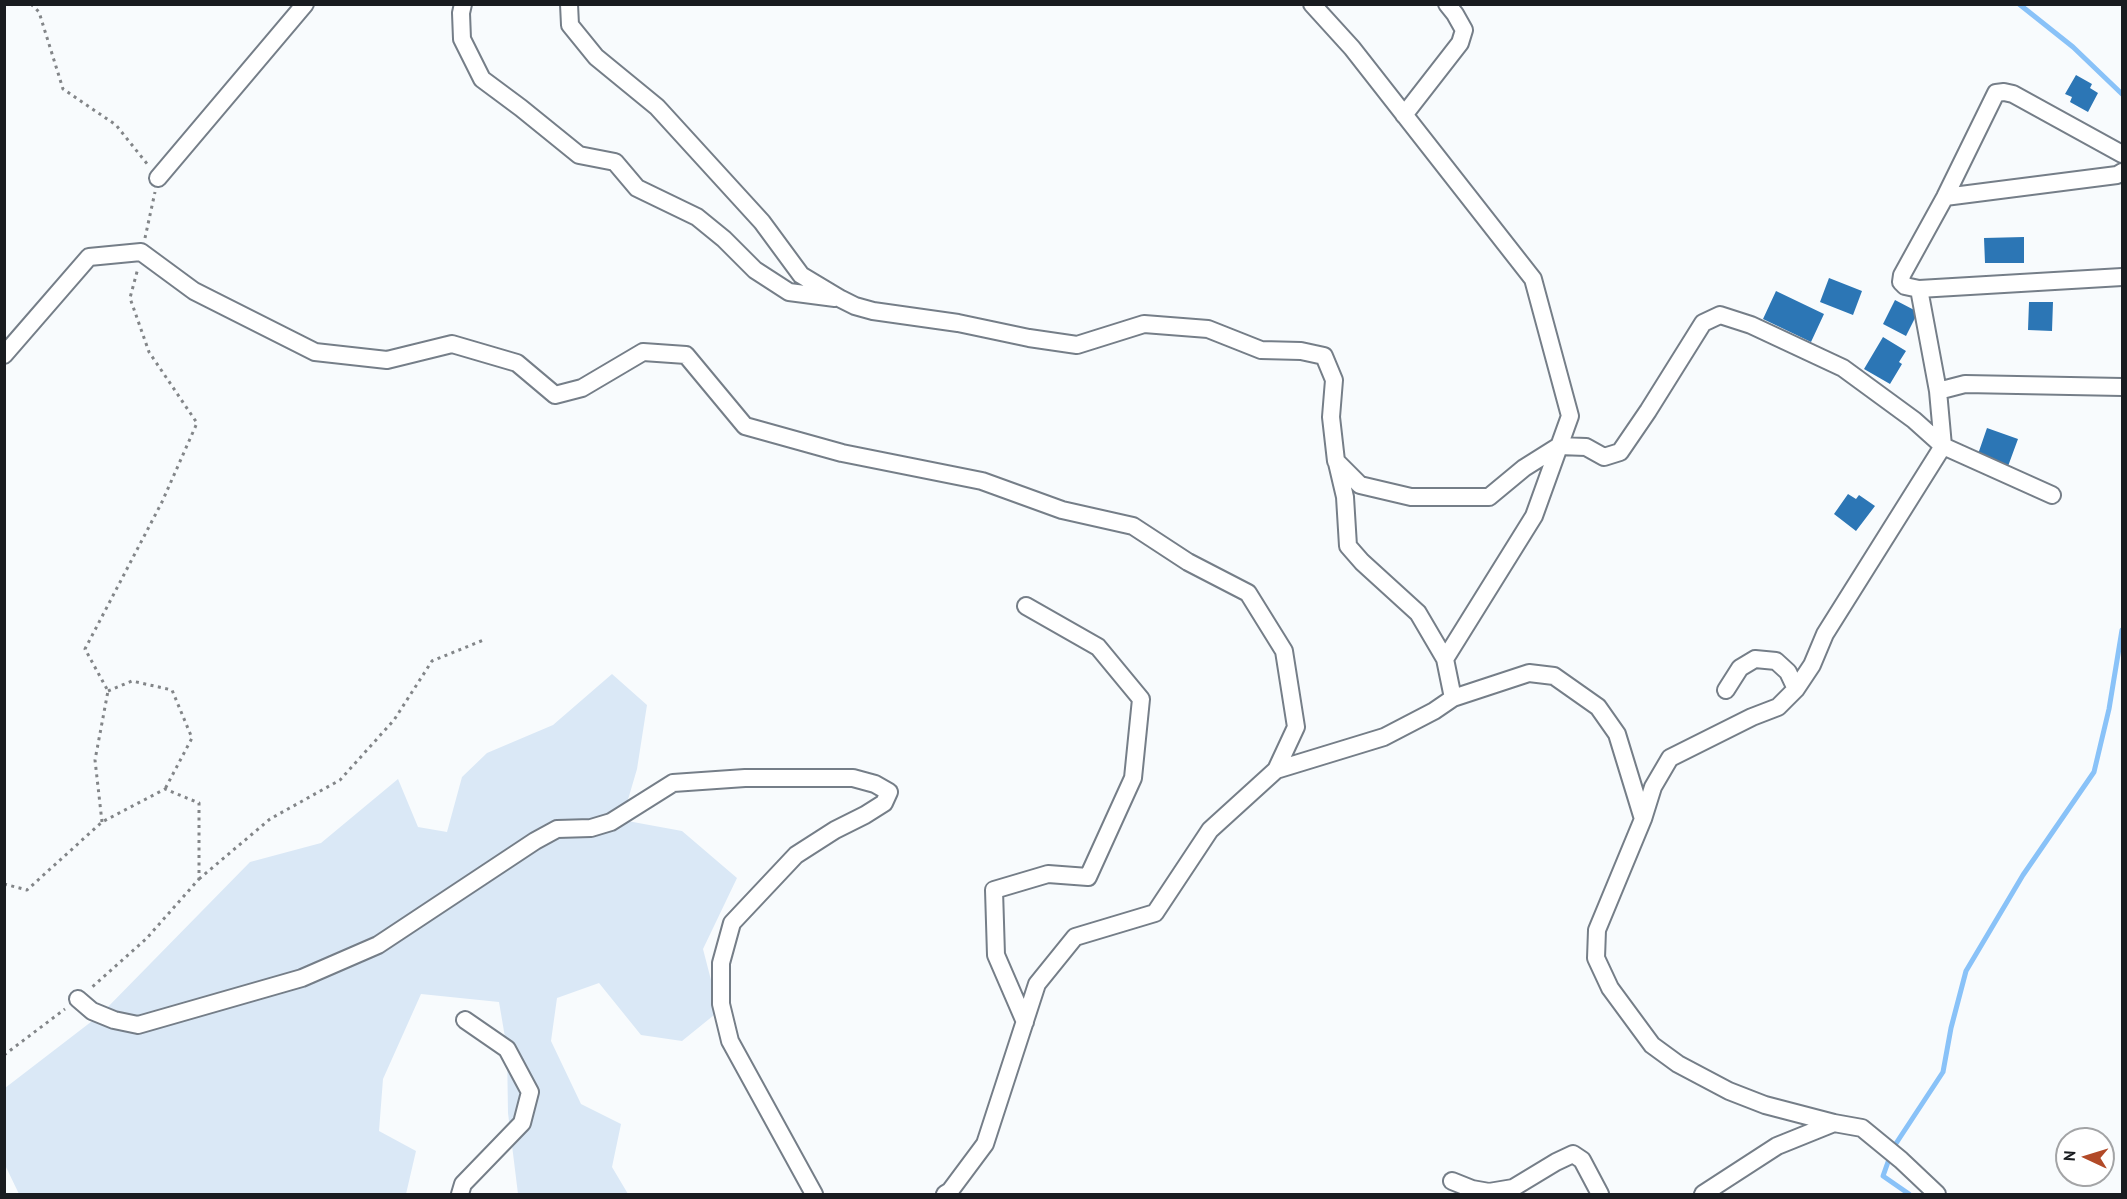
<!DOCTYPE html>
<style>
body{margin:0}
#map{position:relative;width:2127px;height:1199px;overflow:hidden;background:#f8fbfd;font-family:"PT Sans",sans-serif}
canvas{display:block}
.frame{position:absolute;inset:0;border:6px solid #191c20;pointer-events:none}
.north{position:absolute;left:2055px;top:1127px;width:60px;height:60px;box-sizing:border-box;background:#fff;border:2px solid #a3a4a6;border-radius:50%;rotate:274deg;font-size:16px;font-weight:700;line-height:24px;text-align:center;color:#191c20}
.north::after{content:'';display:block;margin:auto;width:21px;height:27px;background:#b24a28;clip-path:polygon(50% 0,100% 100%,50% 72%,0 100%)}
</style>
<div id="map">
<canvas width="2127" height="1199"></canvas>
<div class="frame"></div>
<div class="north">N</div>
</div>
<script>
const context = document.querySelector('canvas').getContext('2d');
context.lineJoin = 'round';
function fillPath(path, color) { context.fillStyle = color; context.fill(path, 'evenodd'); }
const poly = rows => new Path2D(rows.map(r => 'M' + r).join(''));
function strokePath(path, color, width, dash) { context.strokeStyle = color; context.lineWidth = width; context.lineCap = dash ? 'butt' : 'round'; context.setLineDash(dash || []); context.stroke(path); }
const green = poly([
 [612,674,647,705,637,769,622,820,682,831,737,878,703,949,719,1011,682,1041,641,1035,599,983,557,998,551,1041,581,1104,621,1124,612,1167,628,1194,518,1194,508,1113,507,1049,499,1002,421,994,383,1079,379,1131,416,1151,406,1194,19,1194,5,1165,5,1088,100,1015,250,862,321,843,398,779,418,827,447,832,462,777,487,753,553,725]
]);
const stream = poly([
 [2019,4,2073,47,2122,94],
 [1909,1194,1883,1176,1893,1148,1943,1072,1951,1028,1966,971,2023,875,2094,772,2109,709,2122,630]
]);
const building = poly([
 [2076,75,2092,84,2090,88,2098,93,2088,112,2070,102,2072,97,2065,94],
 [2024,237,2024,263,1985,263,1984,238],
 [1829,278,1862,291,1853,315,1820,302],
 [1776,291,1824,314,1811,342,1763,319],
 [1895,300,1918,312,1906,336,1883,324],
 [2029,302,2053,302,2052,331,2028,330],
 [1883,337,1906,351,1899,362,1902,364,1890,384,1864,369],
 [1987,428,2018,439,2007,469,1977,457],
 [1848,494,1856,499,1859,495,1875,506,1856,531,1834,514]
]);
const path = poly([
 [31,4,39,12,63,89,116,125,148,165],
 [145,238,155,192],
 [108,691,132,681,172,690,192,738,165,789],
 [102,822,95,760,108,691,85,649,162,502,197,423,149,352,130,298,138,268],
 [199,879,270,819,340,780,394,720,432,661,486,639],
 [4,884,27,890,102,822,165,789,199,803,199,879,146,939,91,988],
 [4,1055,65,1009]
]);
const minor = poly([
 [463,4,461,13,462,39,482,79,521,108,579,155,615,162,637,188,697,217,724,239,755,270,789,292,835,298],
 [569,4,570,25,596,57,657,107,762,222,801,275,841,299,855,306,873,311,958,323,1029,338,1077,345,1144,324,1208,329,1261,350,1301,351,1324,356,1334,380,1331,417,1336,461,1360,485,1411,497,1489,497,1524,468,1559,446,1586,447,1604,457,1620,452,1648,411,1703,323,1720,315,1751,325,1843,368,1914,420,1943,446,2052,495],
 [1312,4,1352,48,1533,279,1570,416,1534,516,1445,659],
 [1404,115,1460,43,1464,30,1455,14,1447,4],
 [158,178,305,4],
 [1945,197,2117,175,2122,172],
 [1919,289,2122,277],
 [4,355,89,257,141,252,194,291,315,352,387,360,452,344,517,363,555,395,582,388,643,352,686,355,745,426,842,453,982,481,1062,510,1133,526,1188,562,1248,593,1284,651,1296,727,1276,770,1210,830,1155,913,1075,937,1037,984,985,1144,950,1191,945,1194],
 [1938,391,1965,384,2122,387],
 [1726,690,1740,668,1755,659,1776,661,1788,672,1796,689],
 [1453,698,1529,673,1554,676,1598,707,1617,734,1643,819],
 [1276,770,1384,737,1434,711,1453,698,1445,659,1418,613,1362,562,1348,546,1345,497,1337,463],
 [78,999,92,1011,114,1020,138,1025,302,978,378,945,535,841,557,829,591,828,611,822,673,783,745,778,853,778,875,784,889,792,884,803,865,815,835,830,796,855,732,923,721,963,721,1004,730,1041,814,1194],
 [1025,1022,996,955,994,890,1048,874,1088,877,1133,778,1141,699,1098,647,1026,606],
 [1452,1181,1472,1189,1489,1192,1513,1188,1556,1162,1573,1154,1582,1160,1600,1194],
 [460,1194,463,1184,522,1123,530,1092,507,1049,465,1020],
 [1703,1194,1777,1146,1834,1123],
 [1937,1194,1901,1160,1862,1128,1834,1123,1765,1105,1729,1091,1678,1064,1652,1045,1610,988,1596,958,1597,930,1643,819,1653,787,1670,758,1752,717,1778,707,1796,689,1812,665,1825,634,1943,446,1938,391,1919,289,1905,286,1901,282,1902,275,1945,197,1996,93,2004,92,2013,94,2122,154]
]);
fillPath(green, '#dae8f6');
strokePath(stream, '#89c2f8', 5);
fillPath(building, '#2c76b5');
strokePath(minor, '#757e88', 20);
strokePath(path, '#828588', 3, [3, 4.5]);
strokePath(minor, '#fff', 16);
</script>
